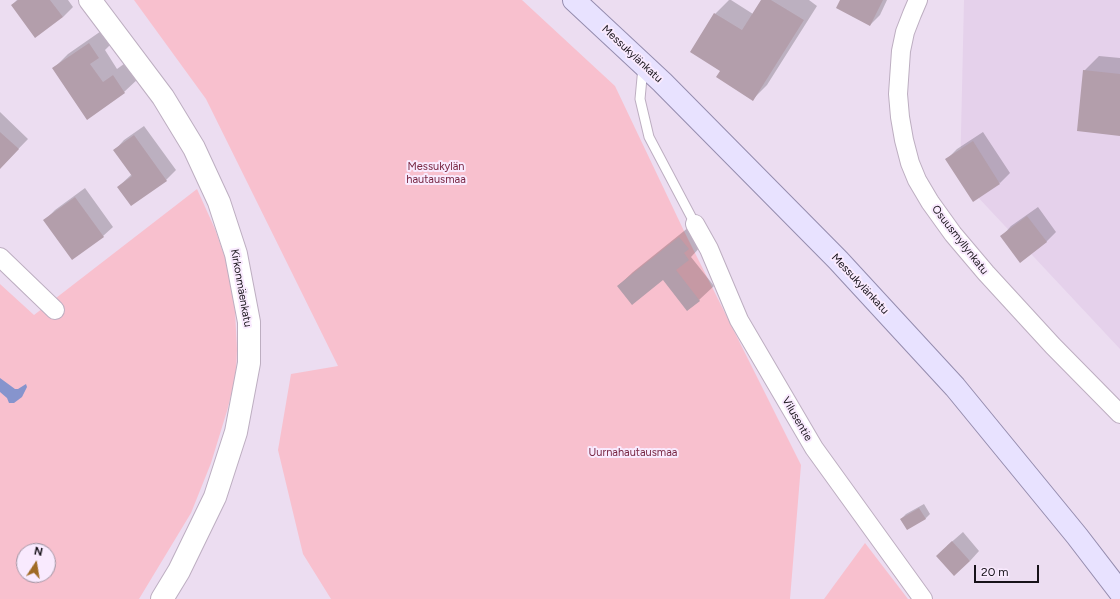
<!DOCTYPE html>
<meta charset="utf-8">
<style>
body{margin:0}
#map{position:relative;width:1120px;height:599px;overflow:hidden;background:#ecddf1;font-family:Figtree,sans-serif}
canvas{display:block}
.north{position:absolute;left:16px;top:543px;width:40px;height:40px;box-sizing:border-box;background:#f9eafe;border:1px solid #9f94a2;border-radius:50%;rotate:12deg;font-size:11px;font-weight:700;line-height:16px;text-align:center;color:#171219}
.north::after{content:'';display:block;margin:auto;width:14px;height:18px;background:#a06a24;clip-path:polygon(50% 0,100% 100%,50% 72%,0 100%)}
.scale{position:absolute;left:974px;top:565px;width:65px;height:18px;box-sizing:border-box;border:2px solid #171219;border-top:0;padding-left:5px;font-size:12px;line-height:14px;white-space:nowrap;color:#171219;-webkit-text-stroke:3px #f9eafe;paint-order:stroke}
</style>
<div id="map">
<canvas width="1120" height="599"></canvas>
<div class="north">N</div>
<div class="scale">20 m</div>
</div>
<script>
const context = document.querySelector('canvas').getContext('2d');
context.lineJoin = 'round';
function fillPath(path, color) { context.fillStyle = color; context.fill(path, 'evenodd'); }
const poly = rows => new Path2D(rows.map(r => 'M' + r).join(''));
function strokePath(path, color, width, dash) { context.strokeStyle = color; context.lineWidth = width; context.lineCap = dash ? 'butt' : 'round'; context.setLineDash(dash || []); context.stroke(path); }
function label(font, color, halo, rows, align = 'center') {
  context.font = font + ' Figtree,sans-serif'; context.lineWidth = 4; context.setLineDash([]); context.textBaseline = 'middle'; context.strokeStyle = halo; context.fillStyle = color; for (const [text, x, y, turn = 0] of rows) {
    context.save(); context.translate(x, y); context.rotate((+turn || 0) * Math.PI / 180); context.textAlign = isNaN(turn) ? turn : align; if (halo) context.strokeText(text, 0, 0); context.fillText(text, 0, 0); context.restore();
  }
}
const built = poly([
 [964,0,1120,0,1120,349,960,178]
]);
const green = poly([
 [134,0,522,0,615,86,684,231,801,465,790,599,331,599,303,554,278,450,291,374,338,366,206,99],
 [197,189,215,229,228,266,235,311,237,349,236,376,227,411,211,463,191,513,139,599,0,599,0,284,34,315],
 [24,551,48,551,48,575,24,575],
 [865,543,908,599,824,599]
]);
const water = poly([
 [0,378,15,389,18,389,26,384,27,387,22,397,14,403,9,403,7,398,0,392]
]);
const shadow = poly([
 [17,0,68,0,73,7,63,17,12,5],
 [729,0,731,0,753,14,762,0,809,0,817,6,767,85,753,99,721,70,691,52,715,14],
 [841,0,887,0,880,15,870,25],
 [104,29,113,42,105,50,117,69,128,61,139,78,124,92,53,69,68,54],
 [1099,56,1120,58,1120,135,1084,71],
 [0,112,28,139,0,168],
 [144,126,176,170,166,180,118,187,132,174,115,150,124,140],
 [983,132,1010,173,1000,183,947,159,957,149],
 [85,188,113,227,103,236,45,220,55,210],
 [1038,207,1056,232,1046,242,1002,236,1011,226],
 [694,223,703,244,691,257,714,286,699,300,663,279,618,286,633,272],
 [924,504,930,514,925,519,901,519,906,514],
 [963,532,979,551,970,561,947,546]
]);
const building = poly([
 [18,0,50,0,63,17,35,38,11,5],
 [761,0,771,0,804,20,753,101,716,77,720,71,690,52,714,13,742,30],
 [840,0,883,0,870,26,836,8],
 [89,43,99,58,90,64,103,82,113,75,125,93,87,120,52,68],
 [1083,70,1120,74,1120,136,1077,131],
 [0,132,19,149,0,169],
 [134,135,167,181,131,206,117,187,132,176,113,150],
 [973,141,1000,184,973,202,945,159],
 [75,197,104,237,72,260,43,220],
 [1027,216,1047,242,1020,263,1000,236],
 [679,237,689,249,684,253,689,260,676,270,700,301,687,311,663,280,632,305,617,286],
 [919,508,926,519,907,530,900,519],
 [952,541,970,561,954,576,936,556]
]);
const service = poly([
 [643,67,640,99,649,137,695,224]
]);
const minor = poly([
 [918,0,912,14,905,32,901,51,898,94,900,117,904,140,910,163,917,180,930,202,953,234,986,273,1053,346,1120,414],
 [695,224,709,249,739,320,814,448,923,599],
 [0,257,55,310]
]);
const secondary = poly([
 [90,0,163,97,194,148,219,202,236,254,249,322,249,363,236,432,215,497,179,571,162,599]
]);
const primary = poly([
 [574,0,662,82,838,260,955,387,1077,536,1120,592]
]);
const streetNames = [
 ["Messukylänkatu",632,54,43],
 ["Osuusmyllynkatu",960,240,52],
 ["Messukylänkatu",860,284,47],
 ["Kirkonmäenkatu",241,288,80],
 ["Vilusentie",797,419,60]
];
const parkNames = [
 ["Messukylän",436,167],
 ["hautausmaa",436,180],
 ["Uurnahautausmaa",633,453]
];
fillPath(built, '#e5d1eb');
fillPath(green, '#f8c0ce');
fillPath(water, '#8694cd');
fillPath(shadow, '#0003');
fillPath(building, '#b39eab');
strokePath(service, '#bdaec1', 11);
strokePath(minor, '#bdaec1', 20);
strokePath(secondary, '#bdaec1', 24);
strokePath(primary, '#958cae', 24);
strokePath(service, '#fff', 9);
strokePath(minor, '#fff', 18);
strokePath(secondary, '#fff', 22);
strokePath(primary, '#e8e2ff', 22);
label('11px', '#171219', '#f9eafe', streetNames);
label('11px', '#782743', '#f9eafe', parkNames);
</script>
